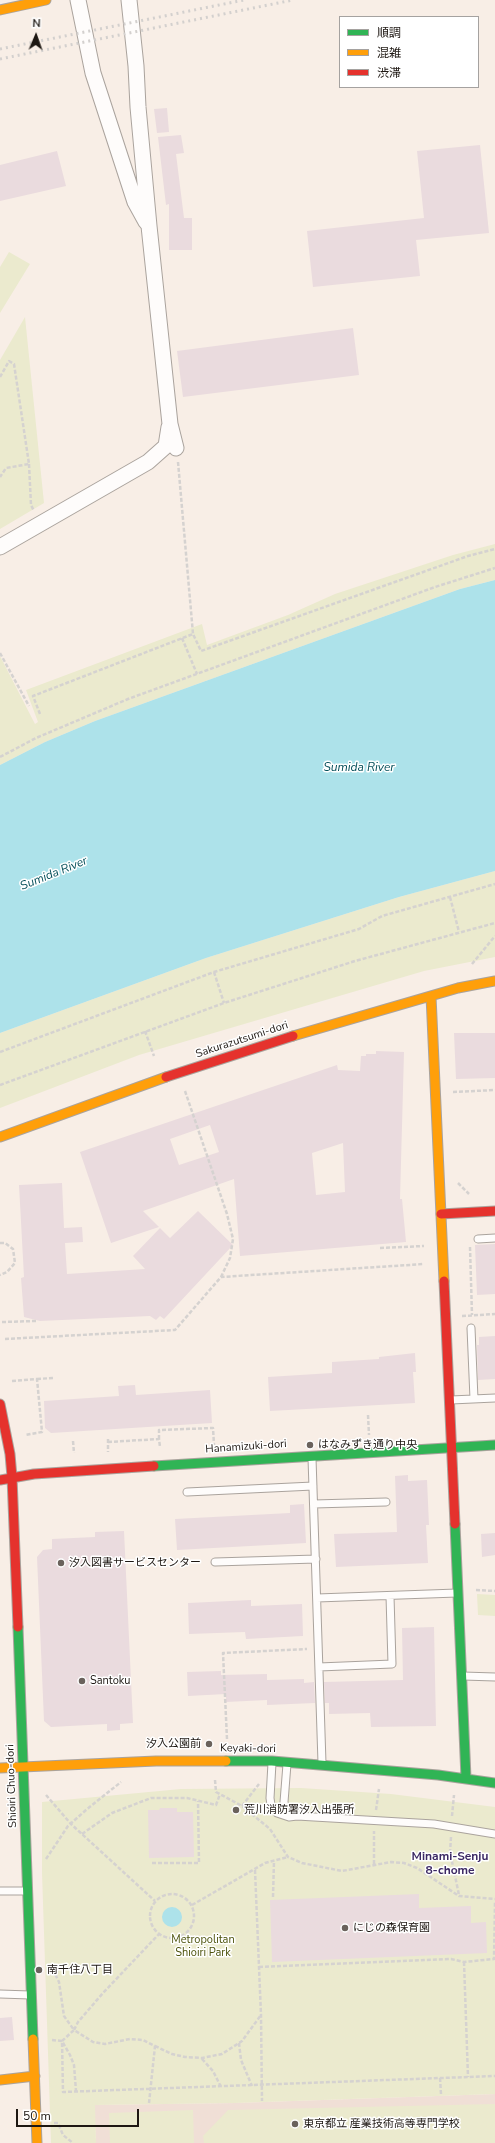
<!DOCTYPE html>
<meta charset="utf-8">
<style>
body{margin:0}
#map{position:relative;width:495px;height:2143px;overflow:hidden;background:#f8eee6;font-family:"Nunito Sans","Noto Sans JP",sans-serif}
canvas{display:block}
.legend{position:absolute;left:339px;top:16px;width:140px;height:72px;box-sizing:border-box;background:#fff;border:1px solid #a5a2a0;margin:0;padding:5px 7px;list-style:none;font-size:12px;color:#1d1712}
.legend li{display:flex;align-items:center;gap:8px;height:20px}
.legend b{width:20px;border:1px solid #a5a2a0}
.north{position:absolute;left:16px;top:16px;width:40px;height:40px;-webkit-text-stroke:3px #fff;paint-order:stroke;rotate:2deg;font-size:11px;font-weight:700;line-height:16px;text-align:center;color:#1d1712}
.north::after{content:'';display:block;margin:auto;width:14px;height:18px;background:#1d1712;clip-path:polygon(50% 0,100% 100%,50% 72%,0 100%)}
.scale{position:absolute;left:16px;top:2109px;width:123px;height:18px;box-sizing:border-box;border:2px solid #1d1712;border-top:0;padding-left:5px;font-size:12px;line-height:14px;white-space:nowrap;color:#1d1712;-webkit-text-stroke:3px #fff;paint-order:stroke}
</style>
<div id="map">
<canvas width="495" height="2143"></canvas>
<ul class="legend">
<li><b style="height:5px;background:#30b455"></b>順調</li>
<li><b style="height:5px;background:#ff9f0a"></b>混雑</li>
<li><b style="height:5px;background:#e5322d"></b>渋滞</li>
</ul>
<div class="north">N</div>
<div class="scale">50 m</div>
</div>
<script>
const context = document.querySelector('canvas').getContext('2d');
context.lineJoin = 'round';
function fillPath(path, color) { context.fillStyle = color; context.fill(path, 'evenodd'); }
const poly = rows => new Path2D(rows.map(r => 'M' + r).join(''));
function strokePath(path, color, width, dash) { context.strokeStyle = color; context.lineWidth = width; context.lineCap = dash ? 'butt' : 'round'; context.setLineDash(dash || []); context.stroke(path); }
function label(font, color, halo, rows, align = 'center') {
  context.font = font + ' "Nunito Sans","Noto Sans JP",sans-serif'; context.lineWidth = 3; context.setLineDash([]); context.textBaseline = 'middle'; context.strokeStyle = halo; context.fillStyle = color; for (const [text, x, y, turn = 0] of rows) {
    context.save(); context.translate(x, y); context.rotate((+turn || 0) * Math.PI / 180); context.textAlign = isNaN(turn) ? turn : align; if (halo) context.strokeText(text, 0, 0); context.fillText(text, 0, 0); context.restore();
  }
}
const education = poly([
 [495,2094,495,2143,96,2143,94,2105,235,2103]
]);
const green = poly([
 [9,252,30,264,0,313,0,267],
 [25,317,44,503,0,529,0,360],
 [495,544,495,580,460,589,95,721,45,742,0,765,0,656,35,724,38,722,26,690,202,624,207,645,288,615,335,594,453,555],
 [495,871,495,957,424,971,139,1055,0,1108,0,1033,206,958,399,897],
 [477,1594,495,1595,495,1616,478,1615],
 [301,1788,391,1794,495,1807,495,2094,235,2103,95,2105,96,2143,51,2143,42,1873,42,1802,181,1789],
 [495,2104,495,2143,204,2143,203,2136,228,2110],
 [193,2110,194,2143,110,2143,109,2113]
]);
const water = poly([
 [495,580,495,871,399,897,206,958,0,1033,0,765,45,742,95,721,460,589],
 '162 1917a10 10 0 1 1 20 0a10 10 0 1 1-20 0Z'
]);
const building = poly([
 [167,108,169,132,157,133,154,109],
 [181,135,184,153,176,154,184,218,192,218,192,250,169,250,169,204,166,205,158,137],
 [480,145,489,233,416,240,420,276,313,287,307,231,424,218,417,151],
 [57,151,66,186,0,201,0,165],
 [353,328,359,375,183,397,177,351],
 [454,1033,495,1033,495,1078,456,1079],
 [376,1051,404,1052,400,1199,402,1199,406,1242,240,1256,234,1179,143,1211,159,1227,111,1243,80,1152,337,1065,338,1070,360,1071,361,1056,366,1056,366,1054,376,1054],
 [210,1125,219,1152,179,1165,170,1139],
 [343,1143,345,1192,316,1195,312,1153],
 [62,1183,64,1228,82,1227,83,1242,65,1243,67,1274,145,1269,133,1256,160,1228,170,1238,198,1211,233,1245,164,1319,160,1316,156,1320,150,1316,40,1321,24,1317,21,1278,24,1277,19,1185],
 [495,1244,495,1294,477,1295,475,1245],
 [495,1336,495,1379,478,1380,477,1345,479,1345,479,1337],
 [415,1353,416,1372,413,1372,415,1403,270,1411,268,1377,332,1373,332,1362,379,1359,379,1357],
 [135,1385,136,1395,210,1390,212,1423,51,1433,45,1428,44,1401,119,1396,118,1386],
 [408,1475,408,1481,427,1480,429,1525,426,1525,428,1563,336,1567,334,1534,397,1532,395,1476],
 [304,1504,306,1543,177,1550,175,1519,290,1513,290,1505],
 [124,1531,133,1723,120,1724,120,1730,107,1731,107,1724,51,1727,44,1721,37,1557,43,1550,52,1549,52,1539,95,1537,95,1532],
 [495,1533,495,1555,482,1557,481,1534],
 [251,1600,251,1606,302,1604,303,1636,246,1639,245,1632,189,1634,188,1603],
 [434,1627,436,1726,371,1727,370,1713,329,1714,329,1703,325,1703,324,1682,403,1680,402,1628],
 [221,1671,221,1675,267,1674,267,1680,304,1679,304,1683,314,1682,315,1703,267,1705,267,1700,226,1702,226,1694,188,1696,187,1672],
 [160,1808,177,1808,177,1812,193,1812,194,1857,149,1858,148,1810,159,1810],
 [419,1894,419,1908,471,1906,471,1923,486,1922,487,1953,272,1962,270,1900],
 [12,2017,14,2040,0,2041,0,2018]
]);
const path = poly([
 [0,377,9,361,14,364,29,464,6,468,0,477],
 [178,462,193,634],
 [29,464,31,505,34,511],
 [182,638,197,674],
 [0,653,29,706],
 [40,714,33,696,193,634,201,651,468,556,495,549],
 [0,757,36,738,128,699,435,587,495,568],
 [450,897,459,932],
 [472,964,495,936],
 [214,972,224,1003],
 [145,1031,154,1056],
 [0,1052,214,972,359,929,382,916,495,884],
 [0,1085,224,1003,355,961,495,923],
 [185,1091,227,1214,233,1239,230,1258,221,1277],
 [453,1092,495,1090],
 [458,1183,469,1194],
 [0,1243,5,1243,13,1249,15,1263,7,1272,0,1275],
 [470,1247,472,1315],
 [380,1248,424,1246],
 [462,1316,495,1314],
 [2,1322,36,1321],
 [5,1339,175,1330,221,1277,424,1264],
 [37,1379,53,1378,53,1380],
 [12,1381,37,1379,42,1432,25,1435],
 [368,1415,369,1435],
 [108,1439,108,1452],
 [159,1439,159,1430,213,1428,214,1445],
 [73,1441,74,1453],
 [108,1442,159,1439,160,1447],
 [476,1590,495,1591],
 [227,1739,223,1653,307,1649],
 [215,1780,216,1792,242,1806,270,1829,288,1857,302,1863,342,1871,391,1862,404,1863,417,1868,459,1896,495,1899],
 [46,1795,71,1824,155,1901],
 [242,1806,259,1784],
 [376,1810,379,1789],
 [452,1816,454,1795],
 [82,1834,112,1813,151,1798,187,1798,216,1805,220,1794],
 [451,1837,450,1852,459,1895],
 [46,1859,68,1826,86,1810,121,1782],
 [152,1863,199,1863,198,1801],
 [374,1864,374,1831],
 [255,1870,261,2015,262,2101],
 '150 1916a22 22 0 1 1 44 0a22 22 0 1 1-44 0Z',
 [273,1897,274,1861],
 [192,1905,265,1863,288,1857],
 [464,1962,468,2077],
 [50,1964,59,1982,64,2016,74,2030,62,2041,63,2092,495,2076],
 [259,1967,451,1959,464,1962,494,1959,495,1902],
 [52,2040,62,2041,70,2055,74,2065,76,2091],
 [239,2043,241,2060,252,2086],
 [155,2046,172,2054,185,2057,202,2058,222,2054,242,2041,261,2015],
 [202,2059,213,2071,221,2087],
 [440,2078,441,2094],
 [149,2103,155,2046,143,2040,130,2039,105,2044,93,2042,74,2030,78,2022,103,1993,159,1934],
 [54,2123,58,2123,63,2135,73,2143]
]);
const lane = poly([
 [478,1239,495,1238],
 [471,1328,474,1399],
 [451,1400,495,1398],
 [312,1458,322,1763],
 [187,1492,313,1486],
 [314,1504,386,1502],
 [215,1562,316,1559],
 [317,1598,457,1593],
 [319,1667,392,1664,390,1596],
 [463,1676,495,1677],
 [272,1763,270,1798,271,1805,277,1813,289,1817,297,1816,286,1810,284,1802,287,1764],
 [297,1816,434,1824,495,1834],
 [0,1891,26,1891],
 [0,1994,30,1995]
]);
const street = poly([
 [78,0,93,73,135,202,146,222],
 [129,0,136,66,138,107,149,226,170,424,176,448],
 [0,547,148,462,166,446,169,427]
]);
const fast = poly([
 [154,1466,495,1445],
 [455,1524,466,1778],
 [18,1627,33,2039],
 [226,1761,272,1761,438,1775,495,1783]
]);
const slow = poly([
 [0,10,46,0],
 [431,996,444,1281],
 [293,1036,458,988,495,981],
 [0,1137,166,1077],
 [0,1768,156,1761,226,1761],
 [33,2039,37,2143],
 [0,2080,35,2076]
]);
const jam = poly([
 [166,1077,293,1036],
 [441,1214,495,1211],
 [444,1281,455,1524],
 [0,1404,10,1454,12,1477,18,1627],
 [0,1480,34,1474,154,1466]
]);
const rail = poly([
 [0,49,244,0],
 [0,59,293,0]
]);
const markers = [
 [310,1445,4,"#6a625c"],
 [61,1563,4,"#6a625c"],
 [82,1681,4,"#6a625c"],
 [209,1744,4,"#6a625c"],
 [236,1810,4,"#6a625c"],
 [345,1928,4,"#6a625c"],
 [39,1970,4,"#6a625c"],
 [295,2124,4,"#6a625c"]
];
const streetNames = [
 ["Sakurazutsumi-dori",242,1040,-18],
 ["Hanamizuki-dori",246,1447,-4],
 ["Keyaki-dori",248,1749,1],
 ["Shioiri Chuo-dori",12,1786,-92]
];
const poiNames = [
 ["はなみずき通り中央",318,1445],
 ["汐入図書サービスセンター",69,1563],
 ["Santoku",90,1681],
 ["汐入公園前",201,1744,"right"],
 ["荒川消防署汐入出張所",244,1810],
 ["にじの森保育園",353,1928],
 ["南千住八丁目",47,1970],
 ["東京都立 産業技術高等専門学校",303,2124]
];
const parkNames = [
 ["Metropolitan",203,1940],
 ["Shioiri Park",203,1953]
];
const waterNames = [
 ["Sumida River",359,768],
 ["Sumida River",54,874,-22]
];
const neighbourhoodNames = [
 ["Minami-Senju",450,1857],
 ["8-chome",450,1871]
];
fillPath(education, '#f0dfd6');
fillPath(green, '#ebeace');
fillPath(water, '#ade2ea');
fillPath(building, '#eadbde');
strokePath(lane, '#aaa39d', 9);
strokePath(street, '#aaa39d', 17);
strokePath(fast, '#aaa39d', 11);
strokePath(slow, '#aaa39d', 11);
strokePath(jam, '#aaa39d', 11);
strokePath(path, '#d5d2d0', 2.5, [4, 2]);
strokePath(lane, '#fefcfb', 7);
strokePath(street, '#fefcfb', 15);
strokePath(fast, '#30b455', 9);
strokePath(slow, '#ff9f0a', 9);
strokePath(jam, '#e5322d', 9);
strokePath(rail, '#d3d0ce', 3, [2, 4]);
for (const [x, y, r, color] of markers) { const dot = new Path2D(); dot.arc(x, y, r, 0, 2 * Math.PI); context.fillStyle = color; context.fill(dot); strokePath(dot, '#fff', 1.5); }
label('11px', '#1d1712', '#fff', streetNames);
label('11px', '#1d1712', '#fff', poiNames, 'left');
label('11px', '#4d530c', '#fff', parkNames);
label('italic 12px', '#054f5a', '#fff', waterNames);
label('bold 12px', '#3b2863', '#fff', neighbourhoodNames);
</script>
